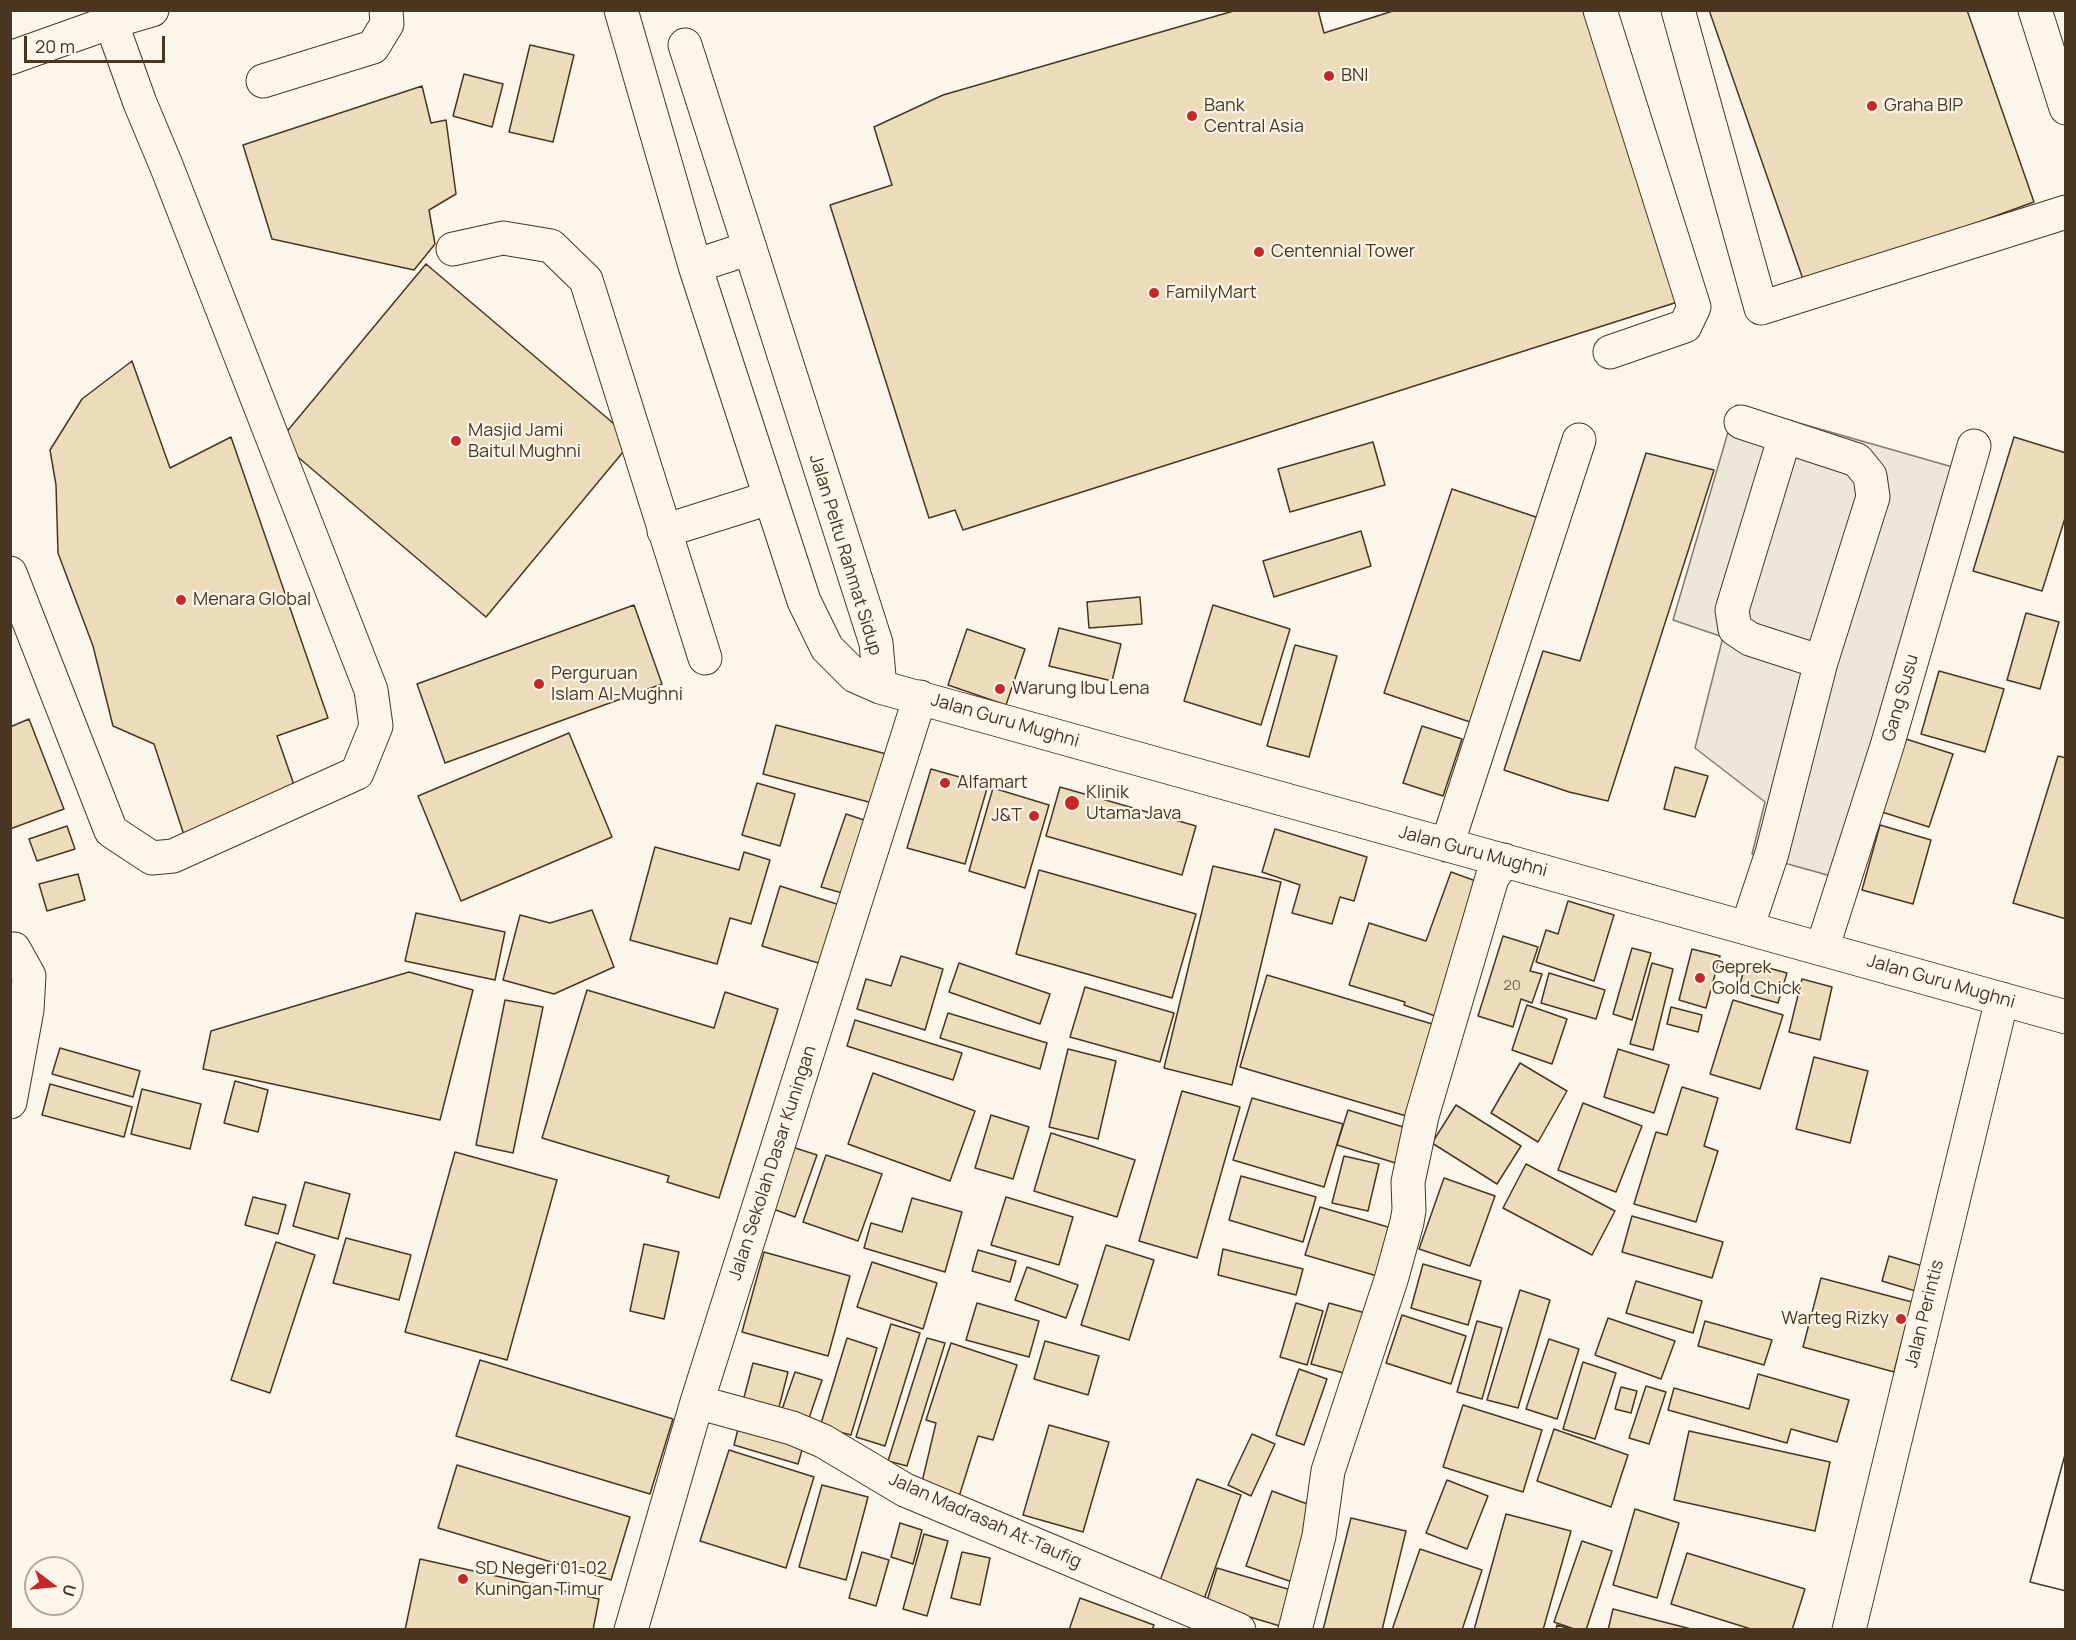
<!DOCTYPE html>
<style>
body{margin:0}
#map{position:relative;width:2076px;height:1640px;overflow:hidden;background:#fbf6e9;font-family:Manrope,sans-serif}
canvas{display:block}
.frame{position:absolute;inset:0;border:12px solid #4a3520;pointer-events:none}
.north{position:absolute;left:24px;top:1556px;width:60px;height:60px;box-sizing:border-box;background:#fbf6e9;border:2px solid #b4a999;border-radius:50%;rotate:106deg;font-size:16px;font-weight:700;line-height:24px;text-align:center;color:#4a3520}
.north::after{content:'';display:block;margin:auto;width:21px;height:27px;background:#c62828;clip-path:polygon(50% 0,100% 100%,50% 72%,0 100%)}
.scale{position:absolute;left:24px;top:36px;width:141px;height:27px;box-sizing:border-box;border:3px solid #4a3520;border-top:0;padding-left:8px;font-size:18px;line-height:21px;white-space:nowrap;color:#4a3520;-webkit-text-stroke:4px #fbf6e9;paint-order:stroke}
</style>
<div id="map">
<canvas width="2076" height="1640"></canvas>
<div class="frame"></div>
<div class="north">U</div>
<div class="scale">20 m</div>
</div>
<script>
const context = document.querySelector('canvas').getContext('2d');
context.lineJoin = 'round';
function fillPath(path, color) { context.fillStyle = color; context.fill(path, 'evenodd'); }
const poly = rows => new Path2D(rows.map(r => 'M' + r).join(''));
function strokePath(path, color, width, dash) { context.strokeStyle = color; context.lineWidth = width; context.lineCap = dash ? 'butt' : 'round'; context.setLineDash(dash || []); context.stroke(path); }
function label(font, color, halo, rows, align = 'center') {
  context.font = font + ' Manrope,sans-serif'; context.lineWidth = 4.5; context.setLineDash([]); context.textBaseline = 'middle'; context.strokeStyle = halo; context.fillStyle = color; for (const [text, x, y, turn = 0] of rows) {
    context.save(); context.translate(x, y); context.rotate((+turn || 0) * Math.PI / 180); context.textAlign = isNaN(turn) ? turn : align; if (halo) context.strokeText(text, 0, 0); context.fillText(text, 0, 0); context.restore();
  }
}
const parking = poly([
 [1736,405,1956,468,1838,878,1752,854,1765,802,1695,748,1723,637,1673,620,1736,405]
]);
const building = poly([
 [1237,10,1318,10,1324,33,1396,10,1597,10,1687,299,963,530,955,510,929,518,830,205,892,185,874,127,943,95,1237,10],
 [1709,10,1967,10,2034,202,1805,285,1709,10],
 [530,45,574,55,553,142,509,132,530,45],
 [464,74,503,84,492,127,453,116,464,74],
 [422,86,431,123,446,120,456,194,429,210,435,244,414,270,272,239,243,145,422,86],
 [426,264,633,440,486,617,279,441,426,264],
 [132,361,170,468,231,437,328,718,277,736,294,785,184,835,154,744,113,726,93,646,58,553,56,485,50,450,82,399,132,361],
 [2014,437,2066,453,2066,515,2042,591,1973,571,2014,437],
 [1373,442,1385,485,1290,512,1278,469,1373,442],
 [1646,453,1714,470,1608,801,1569,792,1504,770,1543,651,1580,661,1646,453],
 [1452,489,1539,518,1470,722,1384,693,1452,489],
 [1361,531,1371,566,1274,597,1263,561,1361,531],
 [1140,597,1142,624,1089,628,1087,602,1140,597],
 [634,605,662,684,445,763,417,684,634,605],
 [1213,605,1290,629,1261,725,1184,701,1213,605],
 [2026,613,2059,622,2040,689,2007,680,2026,613],
 [1059,628,1121,644,1112,681,1049,666,1059,628],
 [967,629,1025,649,1006,705,948,685,967,629],
 [1295,645,1337,656,1309,757,1267,746,1295,645],
 [1939,671,2004,689,1985,752,1921,734,1939,671],
 [29,719,64,809,10,829,10,727,29,719],
 [776,725,894,756,880,805,763,774,776,725],
 [1422,726,1462,739,1443,796,1403,783,1422,726],
 [569,733,612,837,461,901,418,796,569,733],
 [1906,739,1953,754,1929,827,1882,812,1906,739],
 [2058,756,2066,758,2066,919,2013,903,2058,756],
 [1675,767,1708,776,1695,817,1664,809,1675,767],
 [931,769,988,785,965,864,907,848,931,769],
 [757,783,795,794,780,846,742,835,757,783],
 [1060,787,1196,826,1182,875,1046,836,1060,787],
 [993,788,1049,805,1025,888,969,871,993,788],
 [846,814,870,822,846,894,821,887,846,814],
 [1880,825,1931,840,1913,904,1862,890,1880,825],
 [67,826,75,849,37,861,29,839,67,826],
 [1275,829,1367,857,1354,901,1340,897,1332,924,1292,913,1300,885,1262,872,1275,829],
 [655,847,739,870,744,852,770,860,751,924,730,918,717,964,630,940,655,847],
 [1213,866,1281,882,1232,1085,1164,1068,1213,866],
 [1039,870,1196,914,1172,998,1016,954,1039,870],
 [1451,872,1484,884,1438,1017,1404,1005,1405,1002,1349,985,1369,923,1426,941,1451,872],
 [78,874,85,900,47,911,39,884,78,874],
 [780,886,843,906,825,965,762,946,780,886],
 [1568,901,1614,915,1594,981,1536,962,1546,930,1558,934,1568,901],
 [592,910,614,967,554,994,503,980,520,915,550,923,592,910],
 [416,913,505,932,495,980,405,961,416,913],
 [1503,936,1538,947,1530,971,1542,974,1532,1003,1521,999,1513,1027,1478,1016,1503,936],
 [1632,948,1651,953,1632,1020,1613,1014,1632,948],
 [1692,949,1720,956,1706,1008,1679,1000,1692,949],
 [901,956,943,969,925,1030,857,1009,866,979,891,986,901,956],
 [1746,962,1787,973,1778,1003,1738,992,1746,962],
 [959,963,1050,994,1040,1024,949,992,959,963],
 [1652,963,1673,969,1653,1050,1630,1044,1652,963],
 [409,972,473,990,440,1120,203,1069,211,1031,409,972],
 [1549,973,1605,990,1596,1019,1541,1003,1549,973],
 [1267,975,1439,1026,1413,1118,1240,1067,1267,975],
 [1802,979,1832,987,1820,1040,1789,1032,1802,979],
 [1085,987,1174,1013,1160,1062,1070,1037,1085,987],
 [587,990,714,1028,725,992,778,1009,719,1198,667,1182,669,1176,542,1138,587,990],
 [505,1000,543,1007,513,1153,476,1145,505,1000],
 [1733,1000,1783,1015,1760,1089,1710,1074,1733,1000],
 [1527,1005,1567,1019,1552,1064,1512,1050,1527,1005],
 [1671,1007,1702,1015,1698,1032,1667,1024,1671,1007],
 [948,1013,1047,1043,1040,1069,940,1038,948,1013],
 [855,1020,962,1053,953,1080,847,1046,855,1020],
 [60,1048,140,1071,133,1097,52,1074,60,1048],
 [1068,1049,1116,1061,1098,1139,1049,1127,1068,1049],
 [1618,1049,1669,1065,1654,1113,1604,1097,1618,1049],
 [1814,1057,1868,1071,1850,1143,1796,1129,1814,1057],
 [1520,1063,1567,1091,1538,1142,1491,1113,1520,1063],
 [873,1073,975,1111,950,1181,848,1144,873,1073],
 [235,1081,268,1090,258,1132,224,1123,235,1081],
 [50,1084,132,1107,124,1137,42,1115,50,1084],
 [1682,1087,1718,1098,1704,1146,1718,1151,1696,1222,1634,1204,1656,1132,1667,1135,1682,1087],
 [142,1089,201,1104,190,1149,131,1134,142,1089],
 [1182,1091,1240,1107,1197,1258,1139,1241,1182,1091],
 [1252,1098,1343,1124,1324,1187,1233,1160,1252,1098],
 [1583,1103,1642,1126,1616,1192,1558,1170,1583,1103],
 [1456,1105,1521,1146,1497,1184,1432,1143,1456,1105],
 [1348,1110,1413,1130,1402,1165,1337,1145,1348,1110],
 [991,1115,1029,1127,1013,1179,975,1168,991,1115],
 [1051,1133,1135,1160,1117,1217,1034,1191,1051,1133],
 [786,1145,817,1155,795,1217,765,1206,786,1145],
 [455,1152,557,1180,507,1360,405,1332,455,1152],
 [826,1155,882,1174,858,1241,803,1222,826,1155],
 [1344,1156,1379,1164,1368,1211,1332,1203,1344,1156],
 [1526,1164,1615,1211,1592,1255,1503,1208,1526,1164],
 [1241,1176,1316,1197,1303,1242,1229,1220,1241,1176],
 [1444,1178,1495,1196,1470,1266,1419,1249,1444,1178],
 [305,1182,350,1194,338,1239,293,1226,305,1182],
 [253,1197,286,1205,278,1234,245,1225,253,1197],
 [1006,1197,1073,1217,1059,1265,991,1245,1006,1197],
 [912,1198,962,1212,945,1272,864,1248,871,1223,902,1232,912,1198],
 [1320,1207,1398,1230,1384,1278,1305,1255,1320,1207],
 [1632,1216,1723,1242,1712,1278,1622,1252,1632,1216],
 [346,1238,411,1255,399,1300,333,1283,346,1238],
 [276,1242,315,1255,270,1393,231,1380,276,1242],
 [644,1244,679,1252,664,1319,630,1311,644,1244],
 [1106,1245,1154,1260,1129,1340,1081,1325,1106,1245],
 [1223,1249,1303,1269,1296,1295,1218,1275,1223,1249],
 [978,1250,1016,1261,1010,1282,972,1271,978,1250],
 [764,1252,850,1276,828,1356,742,1332,764,1252],
 [1889,1256,1926,1267,1919,1292,1882,1281,1889,1256],
 [872,1262,937,1283,923,1329,857,1307,872,1262],
 [1423,1264,1481,1281,1468,1325,1411,1308,1423,1264],
 [1027,1267,1078,1285,1066,1318,1015,1300,1027,1267],
 [1821,1278,1912,1302,1894,1372,1803,1347,1821,1278],
 [1636,1281,1702,1301,1693,1333,1626,1313,1636,1281],
 [1520,1290,1550,1300,1518,1408,1487,1400,1520,1290],
 [977,1303,1039,1321,1029,1357,966,1340,977,1303],
 [1296,1303,1323,1311,1307,1365,1280,1357,1296,1303],
 [1329,1303,1369,1314,1351,1375,1311,1364,1329,1303],
 [1402,1315,1466,1336,1451,1384,1386,1363,1402,1315],
 [1608,1318,1675,1341,1661,1379,1595,1355,1608,1318],
 [1477,1321,1502,1328,1482,1399,1457,1392,1477,1321],
 [1705,1321,1772,1340,1764,1365,1698,1346,1705,1321],
 [891,1324,920,1333,885,1446,856,1437,891,1324],
 [847,1338,877,1348,851,1435,820,1427,847,1338],
 [927,1338,945,1343,907,1466,888,1461,927,1338],
 [1549,1339,1579,1349,1557,1419,1526,1409,1549,1339],
 [1045,1341,1099,1356,1088,1395,1034,1379,1045,1341],
 [951,1343,1017,1365,993,1440,978,1436,958,1500,922,1482,936,1423,926,1420,951,1343],
 [480,1360,673,1419,650,1494,456,1436,480,1360],
 [1583,1362,1616,1373,1595,1439,1563,1429,1583,1362],
 [753,1363,788,1372,778,1411,743,1401,753,1363],
 [1299,1369,1327,1379,1304,1445,1276,1435,1299,1369],
 [795,1372,822,1380,806,1427,779,1418,795,1372],
 [1758,1374,1849,1400,1837,1442,1791,1429,1787,1443,1668,1410,1674,1388,1749,1409,1758,1374],
 [1646,1386,1666,1392,1649,1444,1629,1438,1646,1386],
 [1621,1387,1637,1391,1631,1413,1615,1409,1621,1387],
 [1463,1405,1542,1430,1523,1492,1443,1467,1463,1405],
 [740,1421,805,1439,798,1464,734,1445,740,1421],
 [1049,1425,1109,1442,1083,1532,1023,1515,1049,1425],
 [1554,1429,1628,1455,1611,1507,1537,1481,1554,1429],
 [1689,1431,1830,1462,1815,1531,1674,1500,1689,1431],
 [1252,1434,1275,1444,1251,1496,1228,1485,1252,1434],
 [729,1450,814,1477,786,1568,700,1541,729,1450],
 [2066,1451,2066,1591,2030,1582,2066,1451],
 [2066,1451,2066,1591,2030,1582,2066,1451],
 [457,1465,630,1517,611,1580,438,1528,457,1465],
 [1197,1479,1241,1495,1202,1605,1157,1589,1197,1479],
 [1447,1480,1488,1496,1467,1549,1426,1533,1447,1480],
 [822,1485,868,1497,846,1580,799,1567,822,1485],
 [1272,1491,1321,1509,1295,1583,1246,1566,1272,1491],
 [1635,1509,1679,1523,1657,1598,1613,1585,1635,1509],
 [1506,1514,1571,1531,1543,1630,1474,1630,1506,1514],
 [1351,1518,1406,1531,1382,1630,1323,1630,1351,1518],
 [900,1523,922,1530,913,1564,891,1557,900,1523],
 [924,1534,948,1541,927,1616,903,1609,924,1534],
 [1582,1541,1612,1551,1586,1630,1577,1630,1554,1622,1582,1541],
 [1420,1549,1482,1570,1462,1630,1392,1630,1420,1549],
 [862,1552,889,1560,876,1606,849,1598,862,1552],
 [962,1552,990,1558,980,1605,951,1598,962,1552],
 [1687,1553,1805,1589,1792,1630,1754,1630,1671,1604,1687,1553],
 [420,1559,599,1599,593,1630,405,1630,420,1559],
 [1217,1568,1301,1593,1290,1629,1206,1604,1217,1568],
 [1080,1598,1154,1625,1152,1630,1069,1630,1080,1598],
 [1613,1609,1695,1630,1608,1630,1613,1609],
 [1557,1625,1573,1630,1556,1630,1557,1625]
]);
const minor = poly([
 [621,10,695,266,804,601,827,648,855,676,880,687,2066,1017],
 [1600,10,1694,307,1685,326,1610,352],
 [1678,10,1761,308,2066,212],
 [2035,10,2066,108],
 [685,45,876,643,880,687],
 [263,81,373,47,387,24,386,10],
 [453,249,503,238,551,246,586,280,705,658],
 [695,266,750,248],
 [1741,422,1857,460,1870,476,1873,497,1821,662,1772,853,1747,928],
 [1785,436,1732,610,1735,629,1750,639,1821,662],
 [664,531,769,498],
 [10,573,111,831,152,858,173,856,357,773,376,726,371,690,166,165,140,103,111,22],
 [1447,845,1579,440],
 [10,949,14,949,29,976,27,1010,10,1102],
 [1822,949,1887,746,1974,446],
 [697,1402,792,1428,823,1441,905,1490,1239,1630],
 [631,1630,697,1402,920,697],
 [1295,1630,1319,1536,1328,1471,1391,1280,1407,1222,1409,1210,1408,1182,1422,1116,1492,878,1504,860],
 [1849,1630,2002,999]
]);
const highway = poly([
 [10,58,111,22,152,10]
]);
const markers = [
 [1329,76,6,"#c62828"],
 [1872,106,6,"#c62828"],
 [1192,116,6,"#c62828"],
 [1259,252,6,"#c62828"],
 [1154,293,6,"#c62828"],
 [456,441,6,"#c62828"],
 [181,600,6,"#c62828"],
 [539,684,6,"#c62828"],
 [1000,689,6,"#c62828"],
 [945,783,6,"#c62828"],
 [1072,803,8,"#c62828"],
 [1034,816,6,"#c62828"],
 [1700,978,6,"#c62828"],
 [1901,1319,6,"#c62828"],
 [463,1579,6,"#c62828"]
];
const numberNames = [
 ["20",1512,986]
];
const poiNames = [
 ["BNI",1341,76],
 ["Bank",1204,106],
 ["Central Asia",1204,127],
 ["Graha BIP",1884,106],
 ["Centennial Tower",1271,252],
 ["FamilyMart",1166,293],
 ["Masjid Jami",468,431],
 ["Baitul Mughni",468,452],
 ["Menara Global",193,600],
 ["Perguruan",551,674],
 ["Islam Al-Mughni",551,695],
 ["Warung Ibu Lena",1012,689],
 ["Alfamart",957,783],
 ["Klinik",1086,793],
 ["Utama Java",1086,814],
 ["J&T",1022,816,"right"],
 ["Geprek",1712,968],
 ["Gold Chick",1712,989],
 ["Warteg Rizky",1889,1319,"right"],
 ["SD Negeri 01-02",475,1569],
 ["Kuningan Timur",475,1590]
];
const streetNames = [
 ["Jalan Peltu Rahmat Sidup",845,555,73],
 ["Gang Susu",1901,698,-74],
 ["Jalan Guru Mughni",1005,721,16],
 ["Jalan Guru Mughni",1473,852,15],
 ["Jalan Guru Mughni",1941,982,16],
 ["Jalan Sekolah Dasar Kuningan",773,1163,-72],
 ["Jalan Perintis",1925,1314,-76],
 ["Jalan Madrasah At-Taufig",985,1521,24]
];
fillPath(parking, '#ede7d9');
strokePath(parking, '#887966', 1.5);
fillPath(building, '#ecdcbc');
strokePath(building, '#4a3520', 1.5);
strokePath(minor, '#4a3520', 35);
strokePath(highway, '#4a3520', 35);
strokePath(minor, '#fbf6e9', 33);
strokePath(highway, '#fbf6e9', 33);
for (const [x, y, r, color] of markers) { const dot = new Path2D(); dot.arc(x, y, r, 0, 2 * Math.PI); context.fillStyle = color; context.fill(dot); strokePath(dot, '#fbf6e9', 2); }
label('15px', '#725f47', null, numberNames);
label('18px', '#4a3520', '#fbf6e9', poiNames, 'left');
label('18px', '#4a3520', '#fbf6e9', streetNames);
</script>
